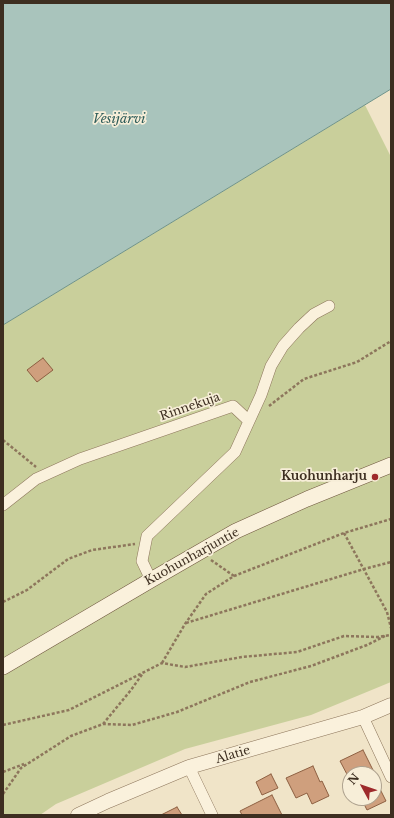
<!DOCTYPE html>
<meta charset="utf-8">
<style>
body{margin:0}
#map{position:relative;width:394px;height:818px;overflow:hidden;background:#f0e4c8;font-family:"Libre Baskerville",serif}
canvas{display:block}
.frame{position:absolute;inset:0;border:4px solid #3d2e20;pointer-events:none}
.north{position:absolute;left:342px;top:766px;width:40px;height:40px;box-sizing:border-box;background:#f7eed8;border:1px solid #ada18e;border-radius:50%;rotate:310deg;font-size:11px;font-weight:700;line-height:16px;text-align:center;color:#3d2e20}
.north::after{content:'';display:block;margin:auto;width:14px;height:18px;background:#9e2a2b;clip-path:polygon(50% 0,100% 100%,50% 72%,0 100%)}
</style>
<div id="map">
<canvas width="394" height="818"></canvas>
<div class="frame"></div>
<div class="north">N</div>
</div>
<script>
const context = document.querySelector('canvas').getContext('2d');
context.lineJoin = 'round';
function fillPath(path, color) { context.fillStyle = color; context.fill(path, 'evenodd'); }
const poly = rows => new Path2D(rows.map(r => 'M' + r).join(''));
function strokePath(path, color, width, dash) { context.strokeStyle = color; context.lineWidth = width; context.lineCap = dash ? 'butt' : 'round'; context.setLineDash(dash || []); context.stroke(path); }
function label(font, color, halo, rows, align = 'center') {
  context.font = font + ' "Libre Baskerville",serif'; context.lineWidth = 3.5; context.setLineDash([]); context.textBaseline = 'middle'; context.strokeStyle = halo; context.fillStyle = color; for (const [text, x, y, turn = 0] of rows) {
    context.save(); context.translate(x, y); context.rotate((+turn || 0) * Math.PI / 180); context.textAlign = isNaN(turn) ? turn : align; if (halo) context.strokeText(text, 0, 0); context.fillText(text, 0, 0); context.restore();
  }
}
const green = poly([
 [365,105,391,157,391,682,311,715,185,749,56,804,40,815,3,815,3,325]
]);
const water = poly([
 [3,3,391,3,391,89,3,325,3,3]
]);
const building = poly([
 [43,358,53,370,37,382,27,370,43,358],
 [363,750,381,786,374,789,374,774,350,774,350,780,340,761,363,750],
 [313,766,320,782,322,781,329,796,312,804,307,793,296,798,286,778,313,766],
 [271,774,278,788,262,795,256,782,271,774],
 [380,789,386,801,367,810,361,798,374,798,374,792,380,789],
 [272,795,282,815,242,815,240,811,272,795],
 [177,807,182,815,161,815,177,807]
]);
const path = poly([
 [269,406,304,379,357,362,391,341],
 [3,440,36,467],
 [344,533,387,612,391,628],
 [211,560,234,576],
 [3,602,27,590,68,559,92,550,135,544],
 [186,623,364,569,391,562],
 [162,663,185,624,206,594,234,576,344,533,391,519],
 [103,724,131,690,143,673],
 [3,725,69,710,162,663,185,667,242,657,297,652,344,636,378,637,391,635],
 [3,772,24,764],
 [3,794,21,768,71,736,103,724,132,725,177,712,250,682,311,666,367,645,385,636]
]);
const minor = poly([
 [3,505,36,479,80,459,233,406,249,421],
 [151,580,142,561,147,536,235,452,261,395,271,366,283,346,299,328,314,314,329,306],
 [363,717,391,777],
 [189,767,212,815]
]);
const tertiary = poly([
 [78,815,108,801,189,767,363,717,391,705]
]);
const secondary = poly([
 [3,667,151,580,236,531,307,499,391,465]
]);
const markers = [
 [375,477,4,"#9e2a2b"]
];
const streetNames = [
 ["Rinnekuja",190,407,-19],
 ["Kuohunharjuntie",192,557,-29],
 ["Alatie",233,755,-16]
];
const poiNames = [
 ["Kuohunharju",367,477]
];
const waterNames = [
 ["Vesijärvi",119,119]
];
fillPath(green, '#c9cf9b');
fillPath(water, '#a9c4bc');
strokePath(water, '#6f938a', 1);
fillPath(building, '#cf9f7d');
strokePath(building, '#8d5f41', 1);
strokePath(minor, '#8d765c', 12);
strokePath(tertiary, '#8d765c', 15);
strokePath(secondary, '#6f573f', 16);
strokePath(path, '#8d765c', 2.5, [3, 2]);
strokePath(minor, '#faf1dc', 11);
strokePath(tertiary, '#faf1dc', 14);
strokePath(secondary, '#faf1dc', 15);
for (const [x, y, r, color] of markers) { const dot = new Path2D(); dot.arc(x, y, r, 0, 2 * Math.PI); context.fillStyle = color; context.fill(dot); strokePath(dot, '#f7eed8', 1.5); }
label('12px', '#3d2e20', '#f7eed8', streetNames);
label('bold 12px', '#3d2e20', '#f7eed8', poiNames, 'right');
label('italic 13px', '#2f5d5a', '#f7eed8', waterNames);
</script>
